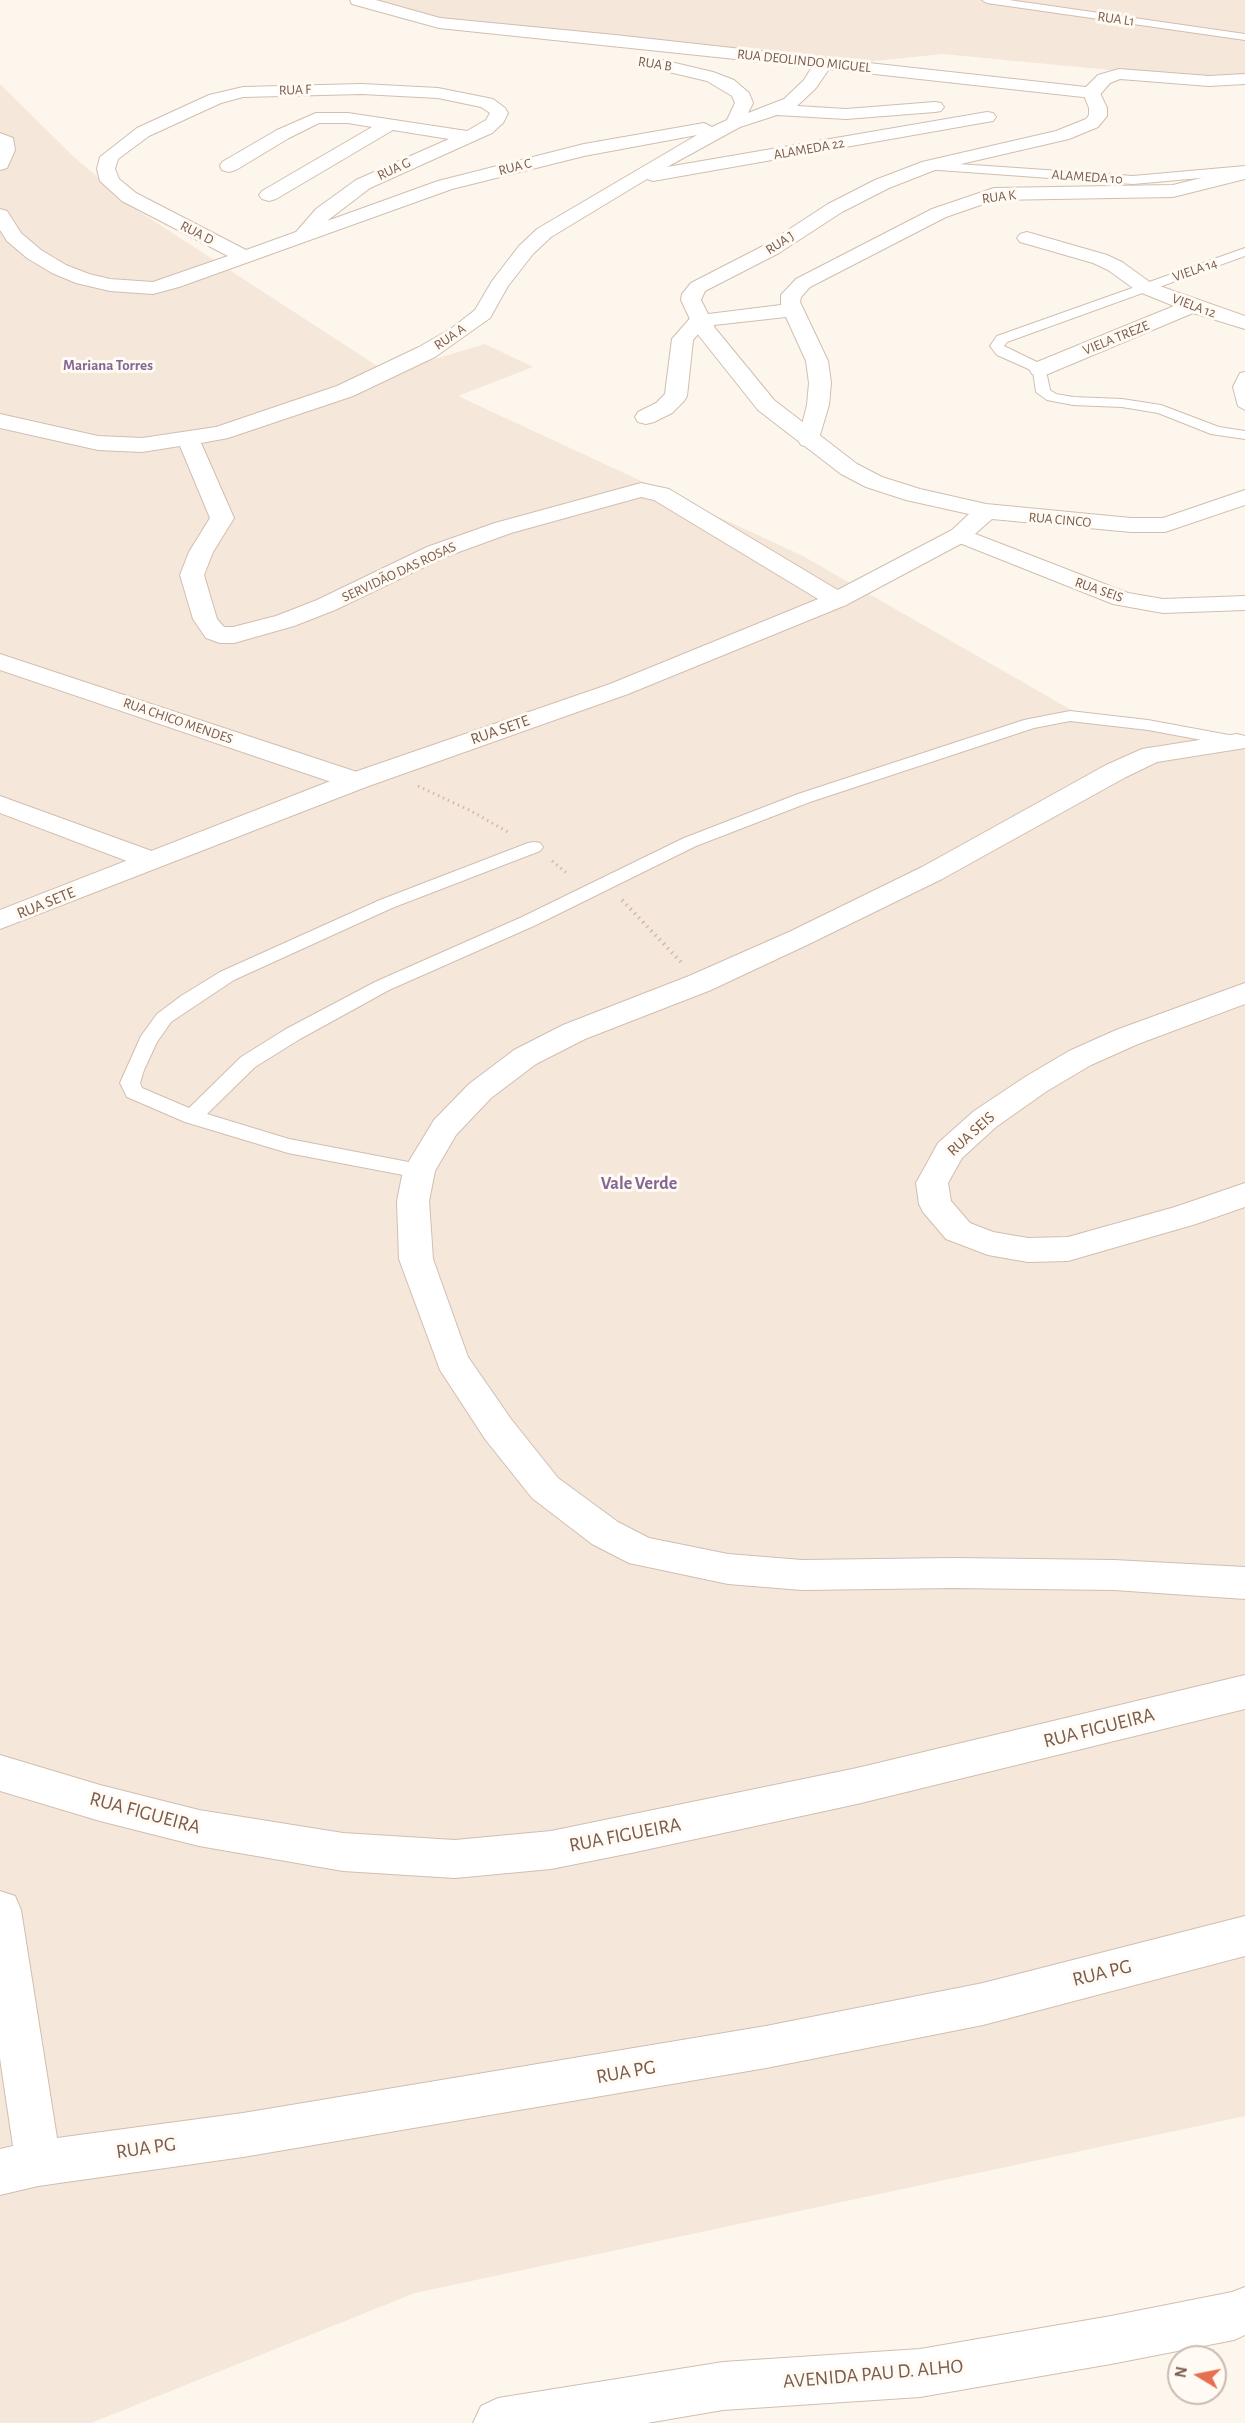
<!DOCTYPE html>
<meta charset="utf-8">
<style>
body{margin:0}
#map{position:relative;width:1245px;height:2423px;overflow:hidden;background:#fdf6ec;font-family:"Alegreya Sans",sans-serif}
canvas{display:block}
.north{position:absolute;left:1167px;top:2345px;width:60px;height:60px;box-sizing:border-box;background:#fffaf3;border:2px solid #cabbb1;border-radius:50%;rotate:280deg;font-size:16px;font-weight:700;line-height:24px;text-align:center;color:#7a5c4d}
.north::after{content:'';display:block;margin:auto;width:21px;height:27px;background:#e76f51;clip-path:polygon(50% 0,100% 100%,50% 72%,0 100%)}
</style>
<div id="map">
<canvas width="1245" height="2423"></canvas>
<div class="north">N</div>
</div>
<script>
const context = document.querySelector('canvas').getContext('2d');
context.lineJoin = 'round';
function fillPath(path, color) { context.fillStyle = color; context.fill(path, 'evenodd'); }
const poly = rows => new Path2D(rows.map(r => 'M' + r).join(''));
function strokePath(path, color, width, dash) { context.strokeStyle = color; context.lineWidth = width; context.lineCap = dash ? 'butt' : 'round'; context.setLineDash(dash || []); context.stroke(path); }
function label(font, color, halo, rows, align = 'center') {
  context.font = font + ' "Alegreya Sans",sans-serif'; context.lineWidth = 6; context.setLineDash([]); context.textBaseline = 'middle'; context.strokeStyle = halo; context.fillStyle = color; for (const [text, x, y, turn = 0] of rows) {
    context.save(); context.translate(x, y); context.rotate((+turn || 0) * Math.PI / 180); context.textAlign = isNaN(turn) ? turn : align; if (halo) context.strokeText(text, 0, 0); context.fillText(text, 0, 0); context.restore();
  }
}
const residential = poly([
 [357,0,1245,0,1245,83,943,54,834,65,446,22],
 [0,84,74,157,134,208,388,373,485,344,533,367,458,396,803,556,1087,719,1245,744,1245,2116,415,2293,91,2423,0,2423]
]);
const pathFar1 = poly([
 [418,786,471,811,508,832],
 [552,861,569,875]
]);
const path = poly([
 [622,900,681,962]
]);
const service = poly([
 [982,0,1009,0,1245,34,1245,40,987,3,982,0],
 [929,162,1133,176,1245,166,1245,174,1133,184,925,169,925,163,929,162],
 [1245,248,1245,256,1007,342,1004,346,1045,366,1050,390,1056,394,1073,397,1122,399,1161,405,1219,427,1245,431,1245,439,1211,434,1158,413,1122,407,1073,405,1047,400,1036,392,1033,371,997,355,990,346,997,336,1245,248],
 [1245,372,1245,410,1238,406,1233,387,1240,373,1245,372],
 [1070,711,1148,720,1245,738,1245,748,1148,730,1070,721,1034,728,810,802,696,846,536,925,389,990,300,1039,255,1067,207,1114,289,1139,419,1164,426,1166,429,1171,426,1176,419,1178,288,1153,185,1122,127,1097,120,1083,141,1036,157,1014,181,996,220,972,380,900,528,843,534,842,540,843,543,847,540,851,392,908,234,980,171,1022,157,1042,144,1070,140,1083,142,1088,189,1108,241,1057,286,1029,375,982,522,917,684,838,798,794,1024,720,1070,711]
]);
const minor = poly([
 [350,0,376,0,440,18,615,35,1086,87,1098,75,1119,69,1209,76,1245,74,1245,84,1209,86,1120,79,1110,83,1098,97,1092,98,829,69,816,88,797,106,846,109,935,102,941,103,944,107,941,111,935,112,846,119,777,115,740,127,667,167,987,112,993,113,996,117,993,121,987,122,653,181,647,179,551,237,533,254,508,286,490,318,435,357,353,396,228,438,201,443,234,518,213,552,204,575,217,619,224,627,233,627,276,616,317,600,427,547,495,523,641,483,669,489,846,595,849,600,846,605,837,607,828,605,654,500,641,497,511,533,445,557,335,610,294,626,234,643,220,643,206,638,193,619,180,575,189,552,210,518,180,446,142,452,98,450,0,428,0,414,98,436,142,438,216,427,337,386,419,347,452,328,475,310,492,281,519,246,537,229,697,135,584,156,452,189,179,287,153,294,110,291,76,283,52,273,27,258,7,241,0,230,0,209,7,211,21,233,41,250,66,265,89,274,110,279,153,282,228,256,122,201,100,181,97,169,100,157,137,128,209,95,243,87,362,84,438,88,493,99,505,108,508,113,503,123,492,133,370,188,327,221,438,181,584,144,704,123,712,127,727,120,735,103,732,96,707,81,652,68,649,64,652,60,658,59,713,72,734,80,749,93,753,103,748,113,784,99,804,80,812,67,439,28,352,4,350,0],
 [362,94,438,98,481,107,490,113,486,120,467,131,348,113,316,113,277,130,222,162,220,166,222,170,229,172,236,170,289,138,319,123,348,123,372,127,262,191,259,195,262,199,269,201,276,199,393,130,449,139,356,180,316,209,296,232,246,250,136,193,119,179,115,169,118,159,149,136,221,103,243,97,362,94],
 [0,133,13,138,15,150,7,168,0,170,0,133],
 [1245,167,1245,179,1173,197,995,200,946,217,810,287,801,297,800,302,828,361,831,383,829,405,817,445,809,447,801,445,798,440,807,405,809,383,806,361,786,317,705,326,693,340,687,396,684,401,672,413,654,422,646,424,638,422,635,417,638,412,656,403,665,394,672,339,692,316,781,305,781,295,796,279,932,209,994,188,1173,185,1245,167],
 [1027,232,1107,255,1122,262,1151,283,1245,316,1245,329,1193,313,1048,374,1040,375,1032,374,1029,369,1032,364,1174,306,1137,291,1108,270,1093,263,1020,242,1017,238,1020,234,1027,232],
 [960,528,1128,593,1163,599,1245,596,1245,610,1163,613,1113,604,952,540,948,535,952,530,960,528],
 [0,654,366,775,370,781,366,787,356,789,346,787,0,670,0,654],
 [1237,734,1245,736,1245,748,1157,762,1126,777,942,879,809,944,711,990,585,1039,536,1064,491,1098,456,1135,435,1171,429,1201,433,1259,468,1357,511,1419,558,1478,618,1522,649,1538,728,1554,802,1560,953,1558,1114,1560,1245,1567,1245,1599,1114,1590,953,1588,802,1590,728,1584,629,1563,592,1544,532,1498,485,1439,440,1370,399,1259,397,1201,403,1171,434,1120,469,1084,514,1050,563,1025,689,976,789,932,922,867,1106,765,1142,749,1237,734],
 [0,796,160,854,164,860,160,866,150,869,140,866,0,813,0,796],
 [1245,983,1245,1004,1138,1044,1091,1065,1047,1091,996,1127,962,1158,948,1183,951,1201,970,1223,993,1232,1028,1238,1068,1237,1175,1207,1245,1183,1245,1207,1196,1224,1068,1261,1028,1262,988,1255,946,1239,923,1212,919,1204,916,1183,938,1143,974,1111,1025,1077,1069,1051,1116,1030,1245,983],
 [1245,1675,1245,1709,857,1804,631,1853,551,1869,455,1878,343,1871,199,1846,100,1821,0,1791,0,1755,100,1785,199,1810,343,1833,455,1840,551,1831,857,1768,1245,1675],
 [0,1891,15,1896,21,1910,57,2138,243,2113,766,2026,983,1983,1245,1916,1245,1956,983,2025,766,2068,243,2157,38,2186,0,2195,0,2149,13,2146,0,2058,0,1891],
 [1245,2287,1245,2335,1234,2340,1111,2364,920,2397,723,2410,647,2423,473,2423,481,2406,498,2398,723,2362,920,2349,1111,2316,1232,2292,1245,2287]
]);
const tertiary = poly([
 [1092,88,1098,89,1107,108,1107,116,1098,127,1069,139,935,170,889,188,842,212,779,253,705,291,701,300,715,328,774,400,857,464,882,477,920,489,986,504,1131,518,1163,518,1245,490,1245,505,1165,532,1131,532,992,519,968,540,846,605,628,694,366,787,0,929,0,910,346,775,610,684,828,595,952,530,969,514,906,500,866,487,841,474,758,410,696,332,681,300,682,294,691,283,765,245,828,204,875,180,922,162,1056,131,1086,119,1089,115,1089,108,1083,93,1086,89,1092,88]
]);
const farStreetnames = [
 ["RUA L1",1116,19,8],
 ["RUA DEOLINDO MIGUEL",804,61,6],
 ["RUA B",655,64,9],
 ["RUA F",295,90,-2],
 ["ALAMEDA 22",809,149,-10],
 ["RUA C",515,167,-14],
 ["RUA G",394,169,-25],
 ["ALAMEDA 10",1087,177,4],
 ["RUA K",999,197,-7],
 ["RUA D",197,233,27],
 ["RUA J",780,243,-32],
 ["VIELA 14",1195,270,-19],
 ["VIELA 12",1194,306,20],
 ["RUA A",450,337,-34],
 ["VIELA TREZE",1116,338,-22],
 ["RUA CINCO",1060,520,5],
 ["SERVIDÃO DAS ROSAS",399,572,-25],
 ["RUA SEIS",1099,590,19],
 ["RUA CHICO MENDES",178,721,19]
];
const farNeighbourhoodnames = [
 ["Mariana Torres",108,365]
];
const streetNames = [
 ["RUA SETE",500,730,-19],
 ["RUA SETE",46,903,-22],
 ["RUA SEIS",971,1134,-42]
];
const neighbourhoodNames = [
 ["Vale Verde",639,1184]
];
const nearStreetnames = [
 ["RUA FIGUEIRA",1099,1728,-14],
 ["RUA FIGUEIRA",145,1813,15],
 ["RUA FIGUEIRA",625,1835,-11],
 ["RUA PG",1102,1973,-14],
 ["RUA PG",626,2072,-10],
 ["RUA PG",146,2148,-8],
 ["AVENIDA PAU D. ALHO",873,2374,-5]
];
fillPath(residential, '#f5e8da');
strokePath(service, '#d1beb0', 2);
strokePath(minor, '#d1beb0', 2);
strokePath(tertiary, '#d1beb0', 2);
strokePath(pathFar1, '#d9b8a5', 3, [1.5, 4]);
strokePath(path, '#d9b8a5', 4, [1.5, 4.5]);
fillPath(service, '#fff');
fillPath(minor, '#fff');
fillPath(tertiary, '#fff');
label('14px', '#7a5c4d', '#fffaf3', farStreetnames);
label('bold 15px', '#846695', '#fffaf3', farNeighbourhoodnames);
label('16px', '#7a5c4d', '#fffaf3', streetNames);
label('bold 18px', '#846695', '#fffaf3', neighbourhoodNames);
label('20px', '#7a5c4d', '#fffaf3', nearStreetnames);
</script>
